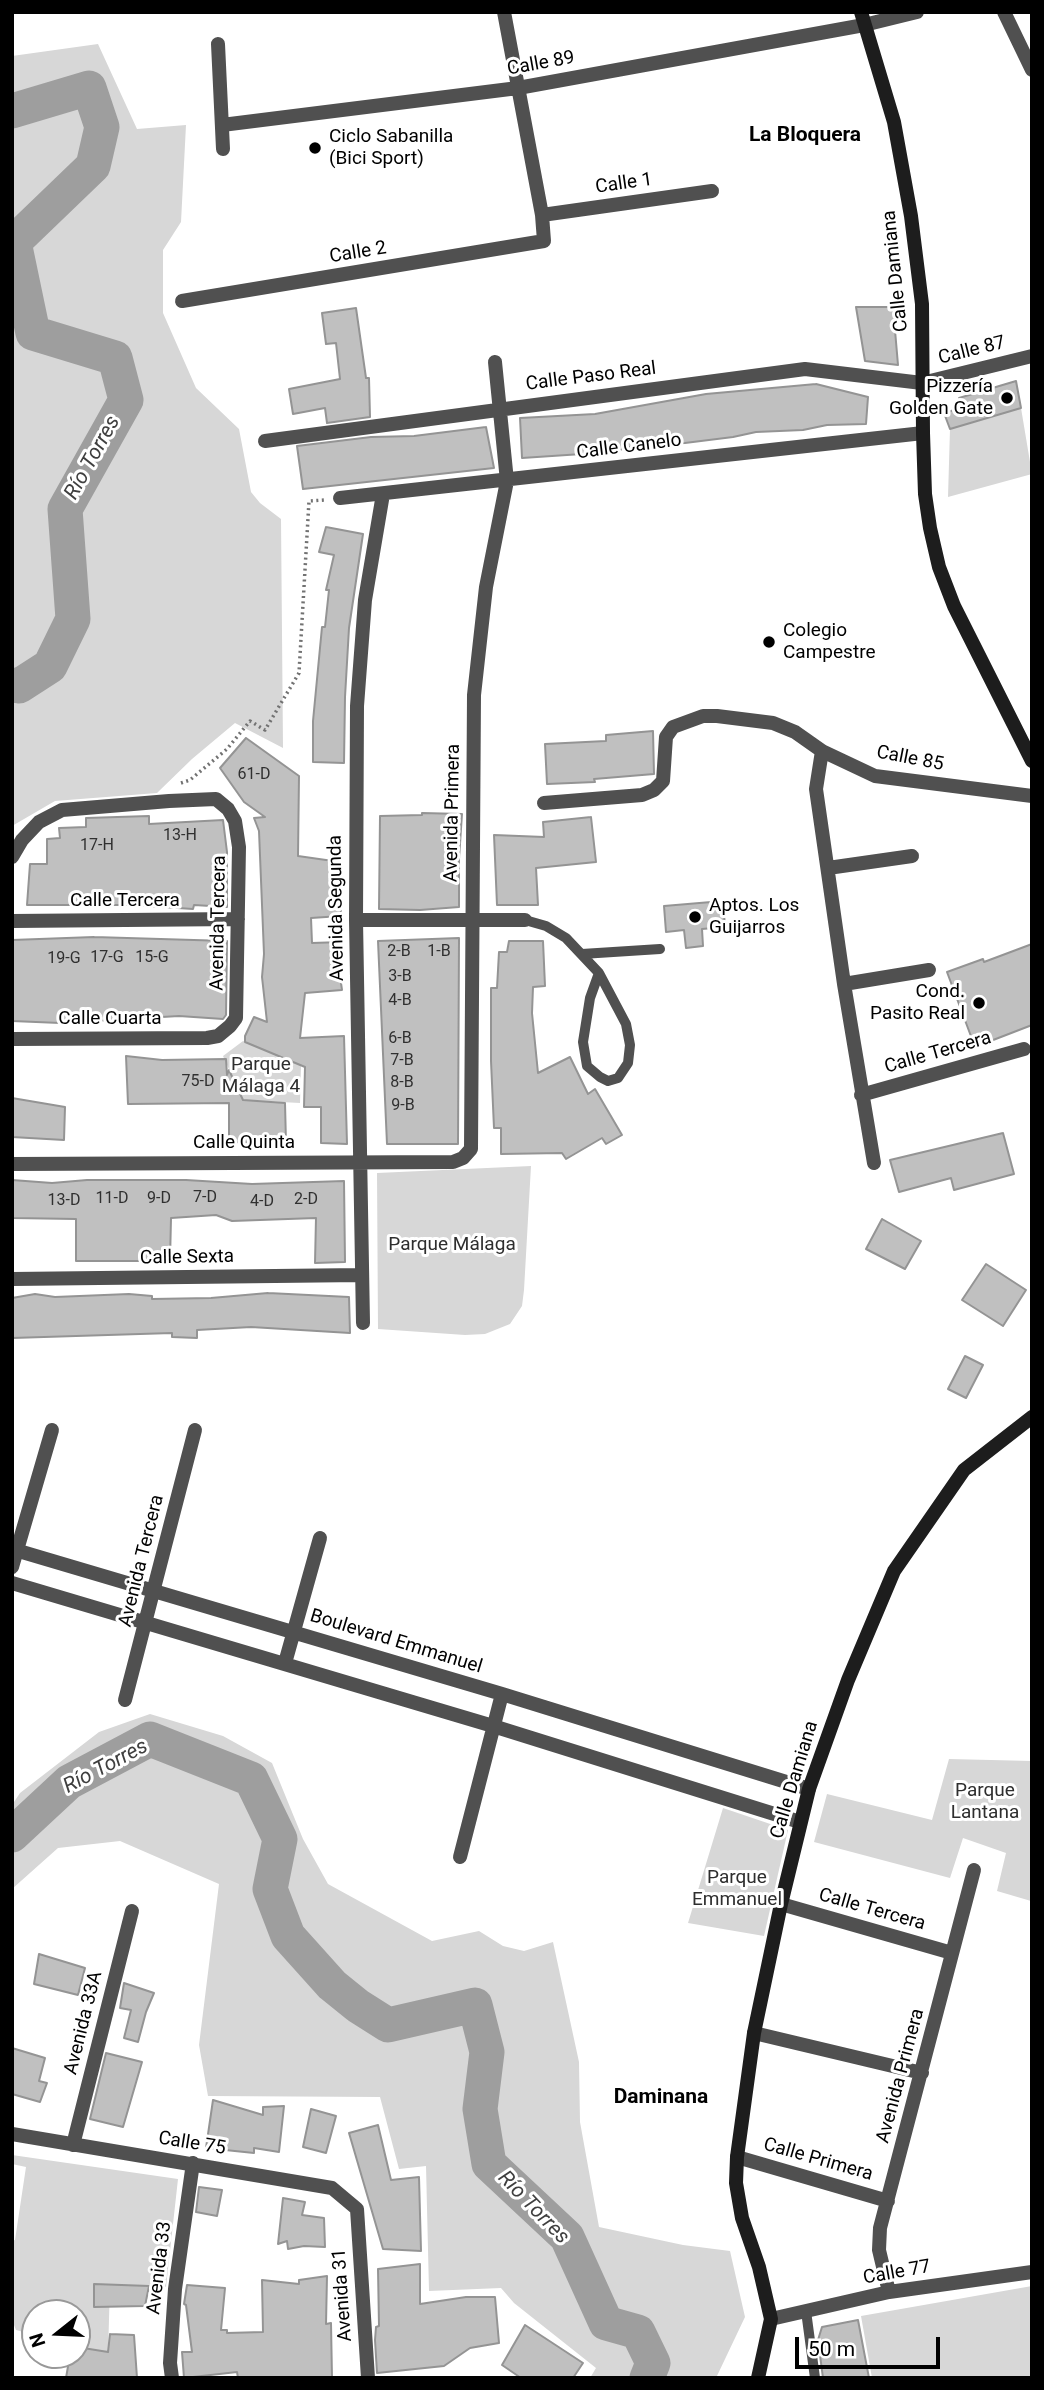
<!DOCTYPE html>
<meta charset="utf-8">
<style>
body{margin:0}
#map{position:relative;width:1044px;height:2390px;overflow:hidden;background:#fff;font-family:Roboto,sans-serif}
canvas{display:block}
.frame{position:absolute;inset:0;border:14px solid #000;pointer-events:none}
.north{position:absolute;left:21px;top:2299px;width:70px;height:70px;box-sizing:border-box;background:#fff;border:2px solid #999;border-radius:50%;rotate:252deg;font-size:19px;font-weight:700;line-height:28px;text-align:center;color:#000}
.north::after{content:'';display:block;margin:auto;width:24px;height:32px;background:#000;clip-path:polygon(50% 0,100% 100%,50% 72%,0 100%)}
.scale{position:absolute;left:795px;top:2337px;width:145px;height:32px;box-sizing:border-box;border:4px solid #000;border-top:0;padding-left:9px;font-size:21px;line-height:24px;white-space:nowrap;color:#000;-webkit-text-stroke:5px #fff;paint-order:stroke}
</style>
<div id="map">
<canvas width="1044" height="2390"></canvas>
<div class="frame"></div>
<div class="north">N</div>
<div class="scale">50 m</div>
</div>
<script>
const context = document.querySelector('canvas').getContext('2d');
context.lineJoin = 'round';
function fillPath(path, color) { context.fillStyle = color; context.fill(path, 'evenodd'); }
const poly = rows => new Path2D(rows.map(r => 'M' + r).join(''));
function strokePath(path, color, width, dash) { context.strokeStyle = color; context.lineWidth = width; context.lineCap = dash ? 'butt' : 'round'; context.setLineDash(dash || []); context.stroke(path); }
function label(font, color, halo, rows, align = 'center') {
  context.font = font + ' Roboto,sans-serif'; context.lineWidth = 6; context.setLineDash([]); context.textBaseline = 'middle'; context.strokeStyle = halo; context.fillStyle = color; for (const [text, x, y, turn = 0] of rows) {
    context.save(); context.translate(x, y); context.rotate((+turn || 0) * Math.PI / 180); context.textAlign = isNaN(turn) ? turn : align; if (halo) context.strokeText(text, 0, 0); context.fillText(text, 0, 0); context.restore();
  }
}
const green = poly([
 [98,44,137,129,186,125,181,222,163,250,163,313,196,388,239,429,251,492,260,503,281,519,283,748,235,723,192,759,157,793,55,801,12,826,12,56],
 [1021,408,1032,474,948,497,950,429],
 [243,1041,301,1065,300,1103,243,1100,223,1056],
 [531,1166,524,1290,522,1306,510,1324,485,1334,465,1335,378,1329,377,1173],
 [150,1714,223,1736,272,1763,303,1839,328,1884,432,1941,479,1931,503,1946,524,1951,553,1942,579,2062,580,2122,599,2227,683,2245,730,2251,745,2317,716,2378,590,2378,596,2368,514,2303,501,2288,429,2291,426,2166,399,2169,380,2097,208,2096,199,2045,219,1884,120,1841,58,1848,12,1889,12,1805,20,1793,99,1732],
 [949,1759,1032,1761,1031,1901,997,1891,1006,1853,963,1838,950,1878,814,1842,827,1794,932,1820],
 [723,1808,788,1830,764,1936,688,1923],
 [12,2155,178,2179,166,2287,110,2285,108,2354,77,2346,77,2313,35,2313,35,2335,16,2330,12,2320,12,2241,15,2240,26,2167,12,2164],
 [1032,2286,1032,2378,872,2378,861,2316]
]);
const river = poly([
 [12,111,89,88,102,127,93,166,14,242,33,333,115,358,126,400,65,509,73,619,50,666,19,686,12,685],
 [12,1835,69,1782,150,1739,251,1779,280,1839,270,1889,288,1936,332,1985,358,2006,388,2025,475,2005,487,2052,480,2109,489,2164,567,2237,606,2323,638,2332,653,2363,647,2378]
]);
const building = poly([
 [856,307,893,307,898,365,865,361,856,307],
 [356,308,366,378,369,378,370,417,327,423,325,408,293,414,289,389,340,379,336,343,326,344,322,313,356,308],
 [1016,381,1021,408,950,429,944,413,961,408,959,398,1016,381],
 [816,384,868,397,866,424,827,425,803,430,756,432,733,437,685,443,637,445,612,452,522,458,520,418,595,414,706,394,816,384],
 [486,427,494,468,303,489,297,446,371,437,414,436,486,427],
 [326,527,363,534,349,628,345,697,344,763,313,762,313,721,322,627,325,627,329,590,326,590,334,555,319,552,326,527],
 [653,731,654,774,594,779,595,782,547,784,545,744,606,741,606,735,653,731],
 [246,738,299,776,298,856,340,862,341,916,311,918,312,943,342,942,339,969,342,990,305,993,300,1038,344,1036,347,1144,321,1143,321,1107,304,1107,305,1067,245,1042,245,1036,254,1017,267,1022,262,977,264,954,259,831,254,818,265,817,244,802,220,768,246,738],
 [422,813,462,814,459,859,459,907,420,910,379,909,380,816,422,815,422,813],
 [149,816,149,824,223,820,227,852,227,907,194,905,193,909,131,905,27,905,30,864,47,864,47,839,60,838,59,828,86,827,86,818,149,816],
 [591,817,596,862,536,868,538,905,497,905,494,835,544,837,543,822,591,817],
 [723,901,725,927,702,929,703,946,686,948,684,930,666,932,664,906,723,901],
 [94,937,227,941,226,1015,223,1019,179,1016,60,1023,12,1021,12,940,94,937],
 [459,938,458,1144,387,1144,378,941,459,938],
 [509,941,543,941,545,986,533,987,532,1013,538,1073,570,1057,588,1094,595,1089,622,1135,606,1144,602,1138,566,1159,562,1153,501,1154,501,1128,494,1128,491,1061,491,988,497,988,499,952,507,952,509,941],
 [1032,944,1032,1025,975,1047,947,972,983,959,984,962,1032,944],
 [126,1056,162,1060,226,1059,227,1075,229,1070,243,1100,285,1103,286,1143,229,1142,229,1103,128,1104,126,1056],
 [12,1098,65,1107,64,1140,12,1137,12,1098],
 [1003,1133,1014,1174,954,1190,951,1178,899,1192,890,1160,1003,1133],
 [12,1180,52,1183,87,1180,186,1180,252,1184,344,1181,345,1262,315,1263,316,1218,232,1221,216,1215,171,1218,170,1261,76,1261,76,1219,12,1218,12,1180],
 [882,1219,921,1241,905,1269,866,1249,882,1219],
 [986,1264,1026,1290,1003,1326,962,1300,986,1264],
 [268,1293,349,1297,350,1333,251,1327,197,1330,197,1338,172,1337,172,1333,12,1338,12,1298,35,1294,55,1297,129,1294,152,1296,152,1299,211,1298,268,1293],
 [965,1356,983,1365,966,1398,948,1389,965,1356],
 [39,1954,85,1968,78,1995,34,1984,39,1954],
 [124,1983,154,1993,146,2012,138,2042,124,2038,131,2010,120,2008,124,1983],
 [12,2048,45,2058,39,2081,47,2083,40,2102,12,2094,12,2048],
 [106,2053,142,2062,123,2127,90,2119,106,2053],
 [213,2100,263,2115,263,2107,284,2106,279,2152,254,2148,254,2153,206,2148,213,2100],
 [311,2109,336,2116,326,2153,303,2147,311,2109],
 [378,2125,391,2180,419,2177,421,2251,383,2249,349,2133,378,2125],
 [199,2187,222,2190,217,2216,196,2212,199,2187],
 [283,2198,305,2202,302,2215,324,2218,325,2247,304,2246,288,2249,287,2241,278,2244,283,2198],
 [420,2264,420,2304,466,2297,495,2297,499,2343,470,2348,444,2366,377,2373,375,2340,376,2327,379,2326,378,2269,420,2264],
 [327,2276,326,2324,331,2323,332,2378,238,2378,237,2372,184,2378,182,2352,192,2352,186,2305,184,2304,187,2285,225,2288,221,2330,227,2330,227,2333,263,2332,262,2280,299,2284,299,2280,327,2276],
 [94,2284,149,2286,145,2306,94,2307,94,2284],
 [858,2320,869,2378,823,2378,818,2340,822,2327,858,2320],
 [525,2325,583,2363,573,2378,521,2378,502,2365,525,2325],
 [110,2334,134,2335,137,2378,66,2378,70,2355,77,2355,77,2347,108,2352,110,2334]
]);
const path = poly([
 [181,783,190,780,227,749,250,721,265,730,299,673,309,501,324,500]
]);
const lane = poly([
 [525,920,546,926,566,938,599,973,590,998,583,1042,587,1066,600,1077,608,1081,618,1078,628,1063,630,1045,626,1024,599,973],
 [582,954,660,949],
 [806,2311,815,2378]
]);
const street = poly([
 [1004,12,1032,70],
 [218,44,223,149],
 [222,125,518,88,864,25,917,12],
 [542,215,712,191],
 [182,301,544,241,542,215,504,12],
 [265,441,805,369,922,383,1032,356],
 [340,498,923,433],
 [822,751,816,789,844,984,874,1163],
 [544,803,642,795,654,790,663,781,666,737,673,727,703,716,717,716,773,723,795,732,822,751,875,776,1032,796],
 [12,857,22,840,39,822,62,810,169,801,216,799,228,809,235,821,239,847,236,1018,230,1026,218,1036,207,1038,12,1039],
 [828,868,912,856],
 [356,920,525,920],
 [12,921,238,919],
 [844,984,929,970],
 [861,1095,1024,1049],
 [12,1164,453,1162,463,1158,471,1149,474,695,486,587,507,481,495,362],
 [12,1279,362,1275],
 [363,1323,356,920,357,706,365,600,383,494],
 [12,1549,502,1694,809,1789],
 [12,1567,52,1430],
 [12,1583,493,1726,800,1822],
 [285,1663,320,1538],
 [125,1700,195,1430],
 [460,1857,502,1694],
 [781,1904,952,1953],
 [754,2033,922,2073],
 [12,2134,332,2188,357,2209,368,2378],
 [73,2145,132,1911],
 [737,2157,888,2201],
 [889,2292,879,2250,880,2228,974,1870],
 [771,2319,889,2292,1032,2272],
 [172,2378,170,2363,175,2289,193,2163]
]);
const secondary = poly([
 [861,12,894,122,911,216,922,304,923,433,925,494,930,528,939,567,954,606,1032,761],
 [758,2378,771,2319,759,2267,742,2218,736,2183,737,2157,754,2033,781,1904,809,1789,848,1680,894,1571,964,1470,1032,1417]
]);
const markers = [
 [315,148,7,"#000"],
 [1007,398,7,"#000"],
 [769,642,7,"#000"],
 [695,917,7,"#000"],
 [979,1003,7,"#000"]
];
const numberNames = [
 ["61-D",254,775],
 ["13-H",180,836],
 ["17-H",97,846],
 ["2-B",399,952],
 ["1-B",439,952],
 ["17-G",107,958],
 ["15-G",152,958],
 ["19-G",64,959],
 ["3-B",400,977],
 ["4-B",400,1001],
 ["6-B",400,1039],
 ["7-B",402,1061],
 ["75-D",198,1082],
 ["8-B",402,1083],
 ["9-B",403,1106],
 ["7-D",205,1198],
 ["11-D",112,1199],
 ["9-D",159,1199],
 ["2-D",306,1200],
 ["13-D",64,1201],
 ["4-D",262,1202]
];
const streetNames = [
 ["Calle 89",541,64,-10],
 ["Calle 1",624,184,-8],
 ["Calle 2",358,253,-9],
 ["Calle Damiana",896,271,-96],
 ["Calle 87",972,351,-14],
 ["Calle Paso Real",591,377,-7],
 ["Calle Canelo",629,447,-7],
 ["Calle 85",910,759,11],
 ["Avenida Primera",453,813,-89],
 ["Calle Tercera",125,901],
 ["Avenida Segunda",337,908,-91],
 ["Avenida Tercera",219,923,-89],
 ["Calle Cuarta",110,1019],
 ["Calle Tercera",938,1053,-16],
 ["Calle Quinta",244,1143],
 ["Calle Sexta",187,1258,-1],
 ["Avenida Tercera",142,1561,-76],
 ["Boulevard Emmanuel",396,1642,17],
 ["Calle Damiana",795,1780,-73],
 ["Calle Tercera",872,1910,16],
 ["Avenida 33A",84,2023,-76],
 ["Avenida Primera",901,2076,-75],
 ["Calle 75",192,2144,9],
 ["Calle Primera",818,2160,16],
 ["Avenida 33",160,2268,-83],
 ["Calle 77",897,2273,-10],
 ["Avenida 31",343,2295,-94]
];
const poiNames = [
 ["Ciclo Sabanilla",329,137],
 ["(Bici Sport)",329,159],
 ["Pizzería",993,387,"right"],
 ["Golden Gate",993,409,"right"],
 ["Colegio",783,631],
 ["Campestre",783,653],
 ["Aptos. Los",709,906],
 ["Guijarros",709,928],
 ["Cond.",965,992,"right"],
 ["Pasito Real",965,1014,"right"]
];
const parkNames = [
 ["Parque",261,1065],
 ["Málaga 4",261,1087],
 ["Parque Málaga",452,1245],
 ["Parque",985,1791],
 ["Lantana",985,1813],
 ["Parque",737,1878],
 ["Emmanuel",737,1900]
];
const neighbourhoodNames = [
 ["La Bloquera",805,136],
 ["Daminana",661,2098]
];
const waterNames = [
 ["Río Torres",93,458,-61],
 ["Río Torres",106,1767,-28],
 ["Río Torres",533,2208,46]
];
fillPath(green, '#d7d7d7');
strokePath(river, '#9e9e9e', 35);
fillPath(building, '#c0c0c0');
strokePath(building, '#949494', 2);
strokePath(path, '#727272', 3.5, [2, 3.5]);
strokePath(lane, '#505050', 10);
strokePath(street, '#505050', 14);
strokePath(secondary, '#1d1d1d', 14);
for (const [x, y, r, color] of markers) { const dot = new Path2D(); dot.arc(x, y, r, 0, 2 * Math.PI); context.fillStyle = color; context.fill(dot); strokePath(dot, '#fff', 2.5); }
label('16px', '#303030', null, numberNames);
label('19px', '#000', '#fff', streetNames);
label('19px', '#000', '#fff', poiNames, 'left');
label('19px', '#2e2e2e', '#fff', parkNames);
label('bold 21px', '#000', '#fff', neighbourhoodNames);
label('italic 21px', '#3f3f3f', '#fff', waterNames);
</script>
